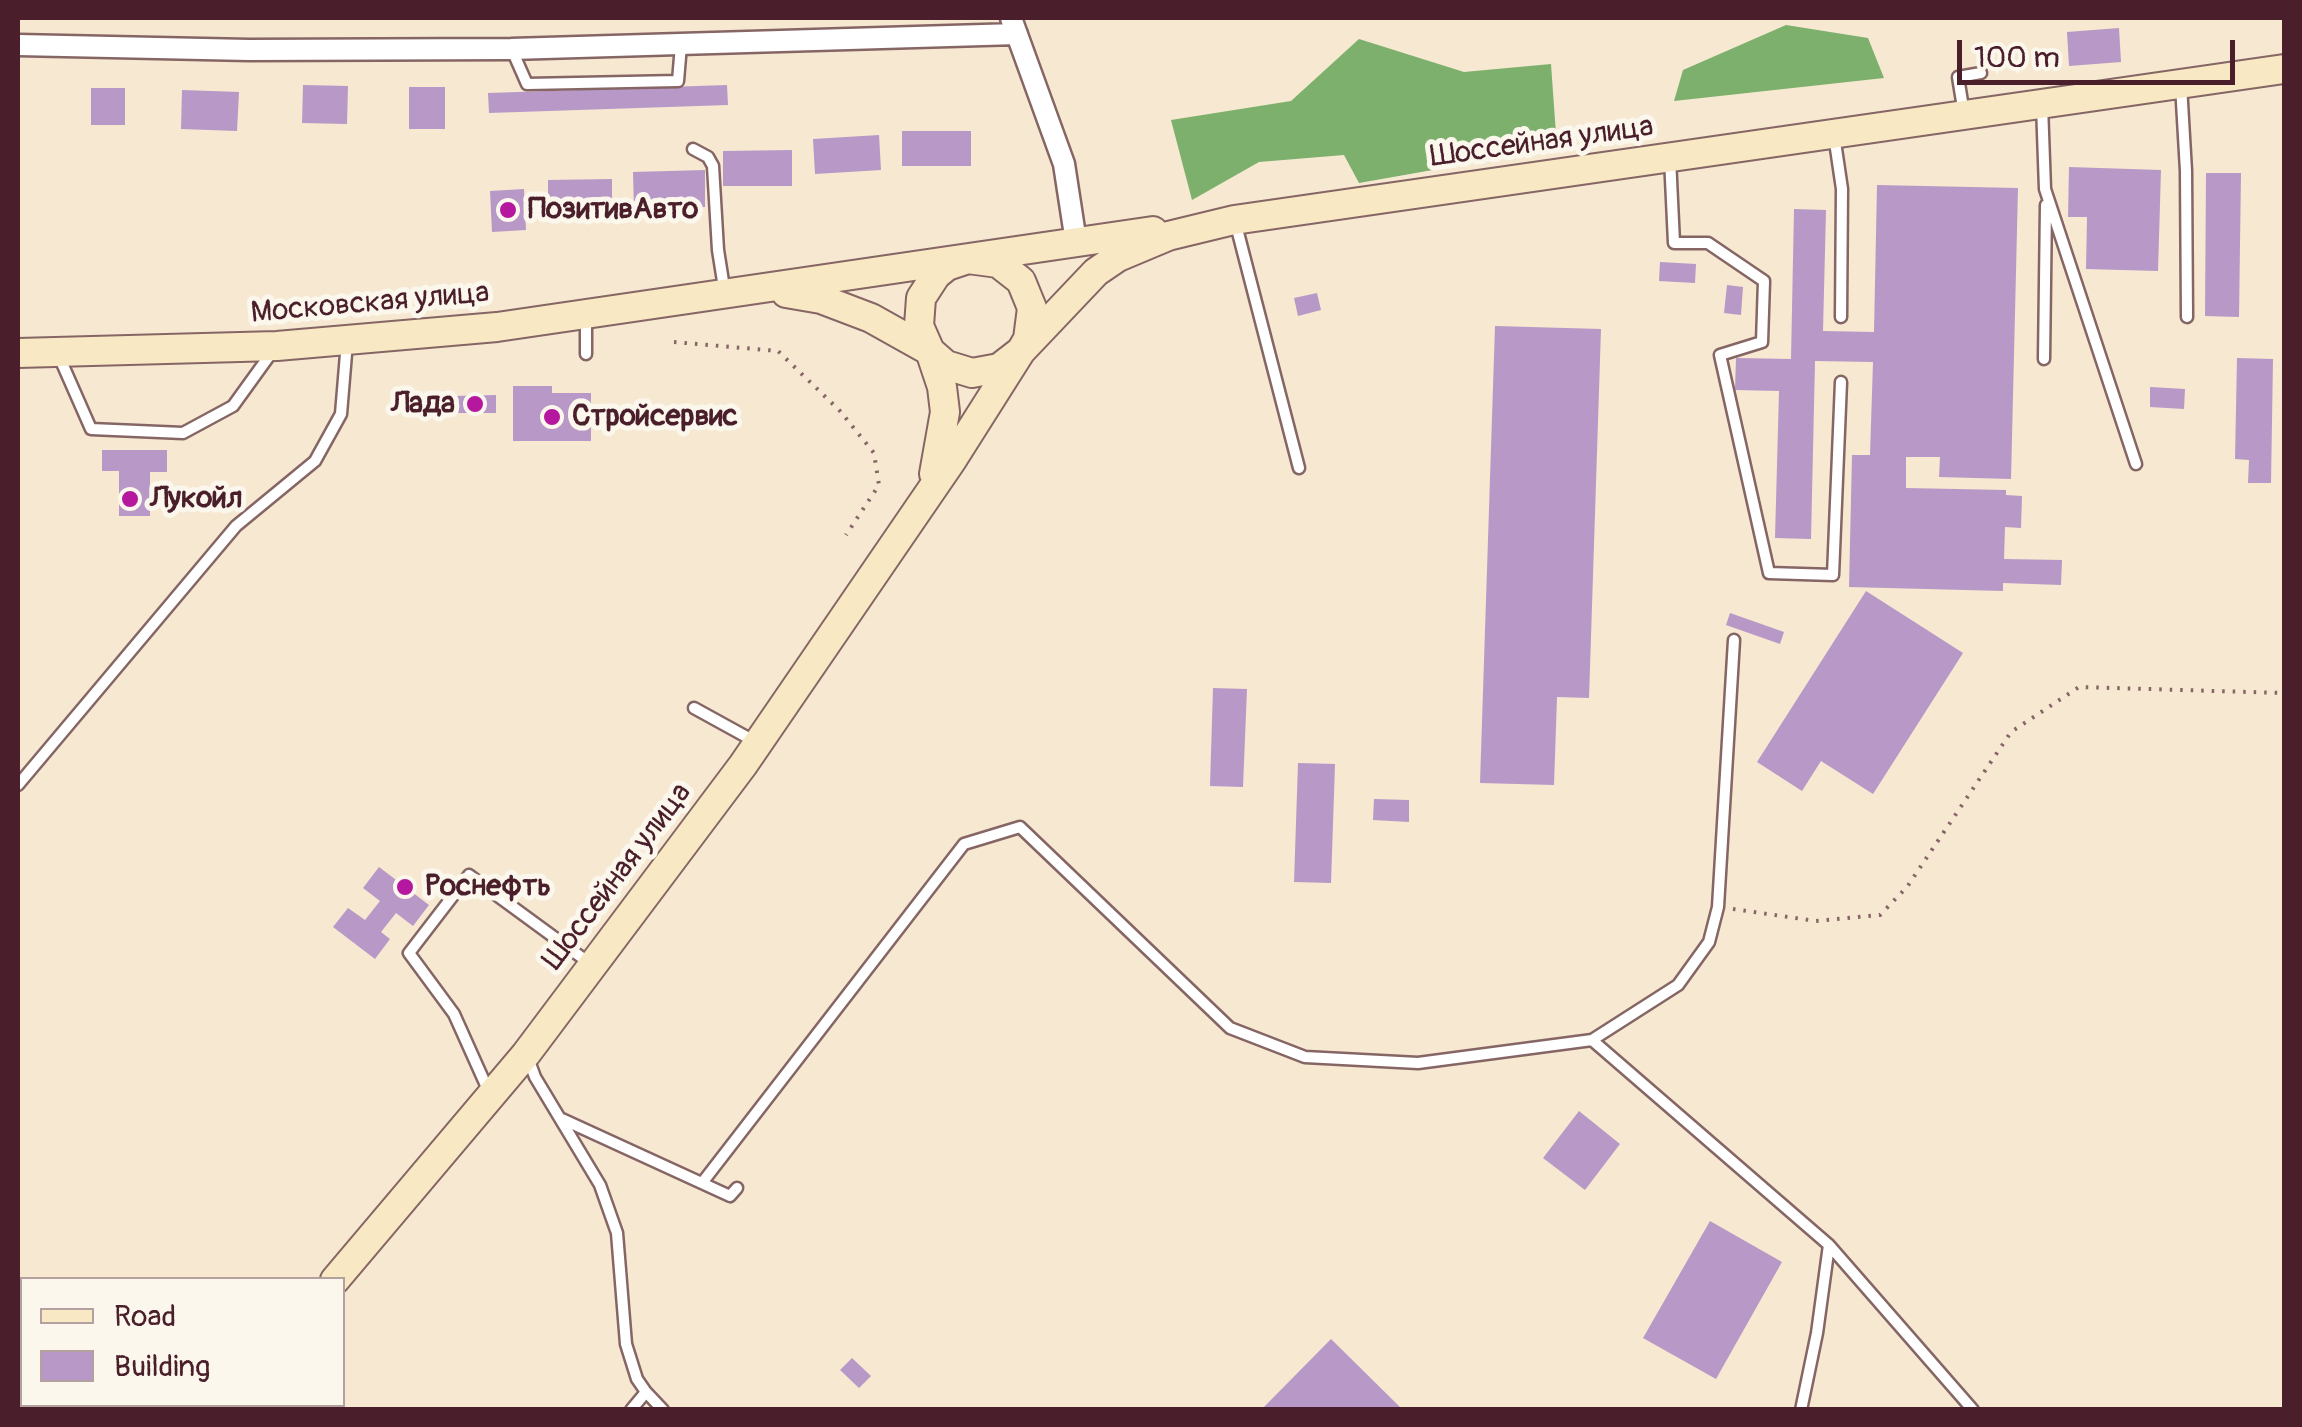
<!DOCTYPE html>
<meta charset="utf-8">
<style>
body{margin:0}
#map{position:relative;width:2302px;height:1427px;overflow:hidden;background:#f6e8d1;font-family:Pangolin,sans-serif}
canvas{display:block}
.frame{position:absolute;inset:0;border:20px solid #4a1f2b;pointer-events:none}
.legend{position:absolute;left:20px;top:1277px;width:325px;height:130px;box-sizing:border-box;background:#fbf7ec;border:2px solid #b4a19f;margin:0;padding:12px 18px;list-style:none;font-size:30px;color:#4a1f2b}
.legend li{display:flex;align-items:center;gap:20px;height:50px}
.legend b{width:50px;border:2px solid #b4a19f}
.scale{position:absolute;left:1957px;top:40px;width:278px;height:45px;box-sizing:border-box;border:5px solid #4a1f2b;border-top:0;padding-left:12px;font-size:30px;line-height:35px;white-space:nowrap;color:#4a1f2b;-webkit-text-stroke:8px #fbf7ec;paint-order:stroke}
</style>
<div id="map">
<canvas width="2302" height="1427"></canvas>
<div class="frame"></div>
<ul class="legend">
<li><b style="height:12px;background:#f8e8c3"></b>Road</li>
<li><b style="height:28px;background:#b898c7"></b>Building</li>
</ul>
<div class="scale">100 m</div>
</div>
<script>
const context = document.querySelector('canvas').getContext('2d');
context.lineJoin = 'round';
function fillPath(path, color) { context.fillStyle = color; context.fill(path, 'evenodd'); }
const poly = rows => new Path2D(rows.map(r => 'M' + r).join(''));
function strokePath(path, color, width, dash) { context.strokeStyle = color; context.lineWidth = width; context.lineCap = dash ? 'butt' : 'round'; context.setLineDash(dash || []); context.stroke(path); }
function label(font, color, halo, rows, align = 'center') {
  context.font = font + ' Pangolin,sans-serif'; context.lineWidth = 10; context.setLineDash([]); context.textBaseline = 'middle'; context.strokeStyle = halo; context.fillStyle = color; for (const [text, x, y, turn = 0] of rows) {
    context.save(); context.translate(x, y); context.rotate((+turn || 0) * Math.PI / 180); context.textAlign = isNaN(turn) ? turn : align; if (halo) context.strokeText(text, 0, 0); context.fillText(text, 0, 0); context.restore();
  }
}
const forest = poly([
 [1786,25,1868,38,1884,78,1674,101,1683,70],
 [1359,39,1464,72,1551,64,1557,148,1359,183,1344,155,1259,162,1192,200,1171,120,1291,101]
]);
const building = poly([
 [2119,28,2121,62,2069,66,2067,32],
 [303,85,348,86,347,124,302,123],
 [727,85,728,105,489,113,488,93],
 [409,87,445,87,445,129,409,129],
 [91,88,125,88,125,125,91,125],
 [182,90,239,92,237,131,181,129],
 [902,131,971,131,971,166,902,166],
 [879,135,881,170,815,174,813,139],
 [792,150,792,186,723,186,723,151],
 [2069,167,2161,170,2158,271,2086,269,2087,217,2068,217],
 [705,170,705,207,634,209,633,172],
 [2206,173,2241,173,2239,317,2205,316],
 [612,179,612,214,548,215,548,180],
 [1877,185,2018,188,2011,479,1939,477,1940,457,1906,457,1906,488,2006,490,2006,495,2022,496,2021,528,2005,527,2004,559,2062,560,2061,585,2003,583,2003,591,1849,587,1852,455,1870,455,1873,362,1815,361,1811,539,1775,538,1779,391,1735,390,1736,358,1791,359,1794,209,1826,210,1823,331,1874,332],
 [524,189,526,230,492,232,490,191],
 [1660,262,1696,264,1695,283,1659,281],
 [1727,285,1743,287,1741,315,1724,313],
 [1317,293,1321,310,1298,316,1294,298],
 [1495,326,1601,329,1589,698,1557,697,1554,785,1480,783],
 [2237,358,2273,359,2271,483,2248,483,2249,460,2235,459],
 [513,386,552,386,552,393,591,393,591,441,513,441],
 [2150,387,2185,389,2184,409,2150,407],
 [496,395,496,413,453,413,453,396],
 [102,450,167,450,167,472,150,472,150,516,119,516,119,471,102,471],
 [1866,591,1963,653,1873,794,1821,761,1802,791,1757,762],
 [1730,613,1784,632,1780,644,1726,625],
 [1213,688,1247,689,1243,787,1210,786],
 [1298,763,1335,764,1331,883,1294,882],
 [1374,799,1409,800,1409,822,1373,820],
 [379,867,429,905,413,926,396,913,381,932,390,939,375,959,333,927,348,908,365,920,380,901,363,888],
 [1579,1111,1620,1144,1585,1190,1543,1158],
 [1710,1221,1782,1262,1716,1379,1643,1338],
 [1331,1339,1403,1410,1261,1410],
 [852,1358,871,1376,859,1388,840,1370]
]);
const path = poly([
 [674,342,778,351,840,411,874,453,879,485,846,535],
 [1733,909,1816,921,1880,915,1907,887,2011,732,2079,687,2284,693]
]);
const service = poly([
 [512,50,527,84,678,81,681,45],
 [2181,85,2186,171,2187,317],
 [2042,105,2045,189,2136,464],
 [1964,114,1958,77,1981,73],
 [1834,135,1842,189,1841,317],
 [693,149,708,157,713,166,718,250,725,294],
 [1670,158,1674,243,1708,243,1764,281,1762,342,1720,355,1769,573,1833,575,1841,382],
 [1235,221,1299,468],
 [586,316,586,354],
 [58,354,91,429,183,433,233,406,272,352],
 [2044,359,2046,205],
 [694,708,754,741],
 [18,785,236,526,315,461,341,414,347,342],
 [1592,1040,1678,985,1709,942,1718,907,1734,640],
 [528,1058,535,1077,600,1185,617,1233,626,1344,637,1379,646,1392,631,1410],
 [489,1092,454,1014,409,953,469,875,592,965],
 [562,1119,730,1196,737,1188],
 [702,1183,964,844,1020,827,1230,1028,1305,1057,1418,1063,1592,1040,1829,1245,1973,1410],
 [18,1382,21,1378],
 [646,1392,663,1410],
 [94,1404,107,1410],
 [1801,1410,1817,1333,1829,1245]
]);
const minor = poly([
 [1011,18,1064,164,1076,242],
 [18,45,249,50,511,49,1017,34]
]);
const secondary = poly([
 [786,293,821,299,871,318,930,351,946,365,972,373,999,368,1021,351,1028,339,1032,308,1021,281,998,263,968,259,947,266,936,275,921,298,919,326,930,351,942,387,945,412,934,474],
 [18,353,277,346,497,327,1153,231],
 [335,1280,526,1054,743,765,952,460,1021,351,1096,272,1118,257,1168,236,1234,220,2284,69],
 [224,1410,229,1404]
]);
const markers = [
 [508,210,10,"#b5179e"],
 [475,404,10,"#b5179e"],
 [552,417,10,"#b5179e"],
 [130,499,10,"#b5179e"],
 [405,887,10,"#b5179e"]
];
const streetNames = [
 ["Шоссейная улица",1542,143,-8],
 ["Московская улица",370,304,-5],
 ["Шоссейная улица",618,877,-53]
];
const poiNames = [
 ["ПозитивАвто",528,210],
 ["Лада",455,404,"right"],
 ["Стройсервис",572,417],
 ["Лукойл",150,499],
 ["Роснефть",425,887]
];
fillPath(forest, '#7cb06c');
fillPath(building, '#b898c7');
strokePath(service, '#866565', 15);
strokePath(minor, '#866565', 25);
strokePath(secondary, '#866565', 32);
strokePath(path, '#866565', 4, [2.5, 8]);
strokePath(service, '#fff', 10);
strokePath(minor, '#fff', 20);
strokePath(secondary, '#f8e8c3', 28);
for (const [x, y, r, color] of markers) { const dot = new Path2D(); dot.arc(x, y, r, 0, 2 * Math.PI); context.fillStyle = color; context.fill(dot); strokePath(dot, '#fbf7ec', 4); }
label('30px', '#4a1f2b', '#fbf7ec', streetNames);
label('bold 30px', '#4a1f2b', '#fbf7ec', poiNames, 'left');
</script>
